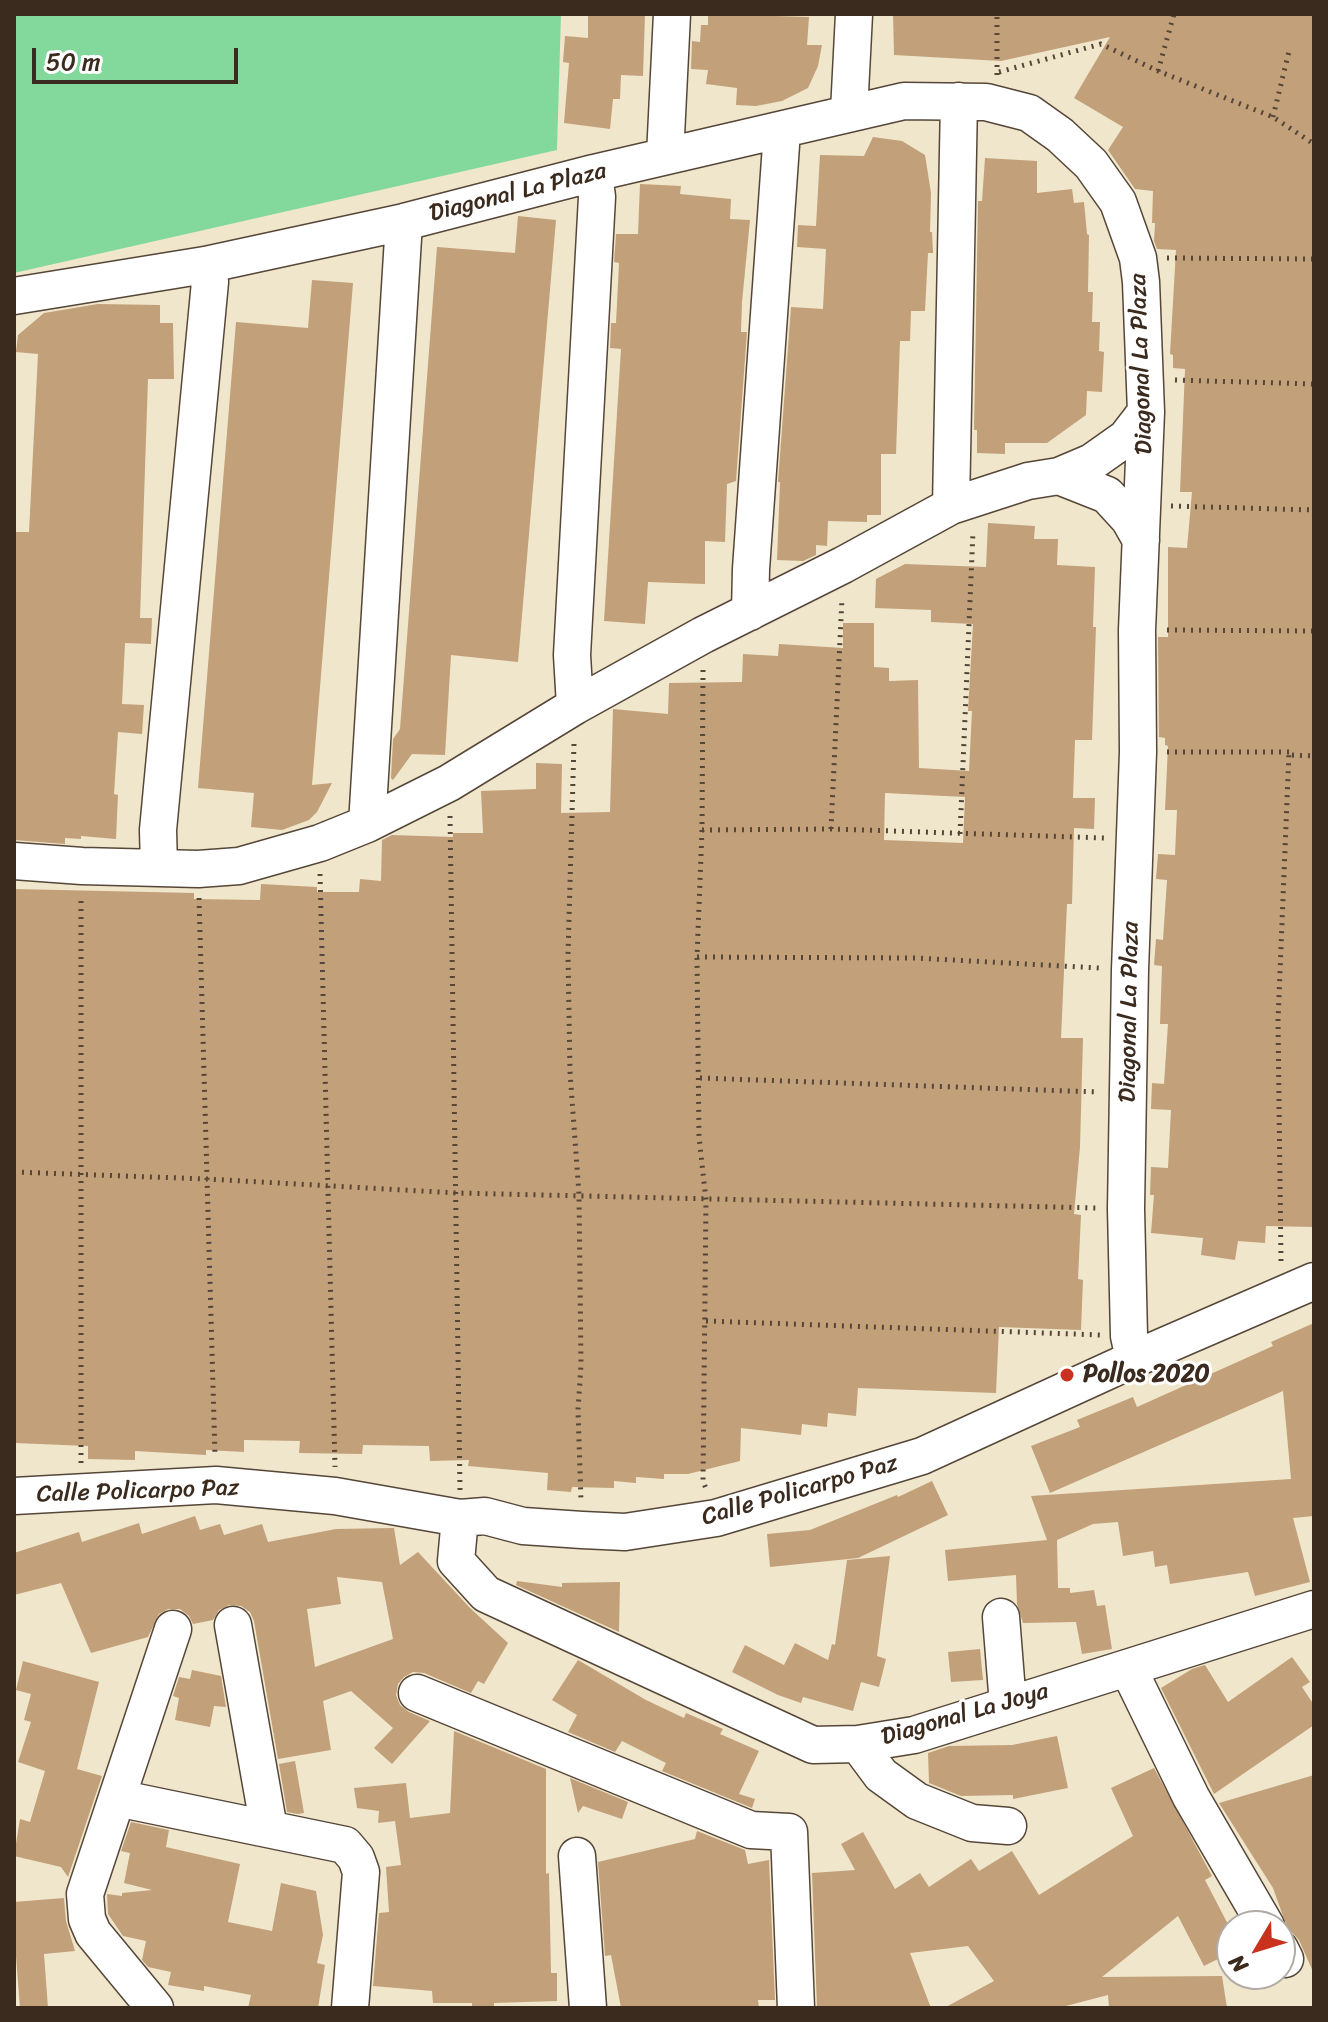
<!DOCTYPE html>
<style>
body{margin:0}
#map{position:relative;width:1328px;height:2022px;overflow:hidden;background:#f0e6cc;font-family:Sriracha,sans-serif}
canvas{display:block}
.frame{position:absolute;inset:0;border:16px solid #3b2a1e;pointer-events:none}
.north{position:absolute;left:1216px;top:1910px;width:80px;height:80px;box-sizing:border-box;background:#fff;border:2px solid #b1aaa5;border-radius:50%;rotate:232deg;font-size:22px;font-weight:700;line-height:32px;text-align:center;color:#3b2a1e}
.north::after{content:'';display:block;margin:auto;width:28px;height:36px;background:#c8321e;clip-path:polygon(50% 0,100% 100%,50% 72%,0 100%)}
.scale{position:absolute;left:32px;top:48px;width:206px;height:36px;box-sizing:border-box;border:4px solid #3b2a1e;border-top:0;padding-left:10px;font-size:24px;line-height:28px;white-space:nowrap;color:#3b2a1e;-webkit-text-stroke:6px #fff;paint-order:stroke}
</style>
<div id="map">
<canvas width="1328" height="2022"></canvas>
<div class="frame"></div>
<div class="north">N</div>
<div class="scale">50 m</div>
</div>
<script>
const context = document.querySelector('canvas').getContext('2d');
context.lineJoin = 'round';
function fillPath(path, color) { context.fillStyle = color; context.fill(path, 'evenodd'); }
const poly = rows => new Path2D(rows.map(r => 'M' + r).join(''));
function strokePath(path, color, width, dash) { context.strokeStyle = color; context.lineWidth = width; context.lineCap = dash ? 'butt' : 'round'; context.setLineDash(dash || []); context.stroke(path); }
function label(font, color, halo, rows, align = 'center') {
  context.font = font + ' Sriracha,sans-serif'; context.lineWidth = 6; context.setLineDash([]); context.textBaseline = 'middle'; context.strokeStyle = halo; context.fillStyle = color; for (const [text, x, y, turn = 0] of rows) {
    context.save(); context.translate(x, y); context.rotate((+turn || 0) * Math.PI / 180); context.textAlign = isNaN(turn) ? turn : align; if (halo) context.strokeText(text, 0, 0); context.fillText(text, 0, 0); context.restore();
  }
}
const green = poly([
 [14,14,561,14,557,150,14,273]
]);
const building = poly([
 [588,14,645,14,643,76,621,75,620,99,613,99,610,129,564,123,569,63,563,62,565,36,588,38],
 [708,14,809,17,807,45,822,45,818,66,808,88,782,101,756,106,736,105,737,88,706,84,708,70,691,69,692,41,700,42,701,25,708,25],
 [893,14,1314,14,1314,1227,1266,1226,1265,1243,1238,1241,1235,1260,1201,1255,1203,1238,1151,1233,1154,1195,1150,1195,1151,1167,1168,1168,1171,1110,1151,1109,1152,1083,1164,1084,1168,1024,1160,1024,1162,966,1154,965,1156,939,1163,940,1167,880,1156,879,1158,854,1175,855,1177,810,1165,810,1168,746,1165,745,1165,738,1159,737,1158,637,1168,637,1168,547,1187,548,1192,492,1180,492,1185,369,1173,368,1173,355,1170,354,1176,250,1157,249,1154,241,1155,223,1152,223,1153,191,1135,189,1108,150,1123,127,1074,98,1110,37,1001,61,894,55],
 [873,137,902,141,925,155,931,193,930,232,932,232,933,253,928,253,925,311,911,311,910,341,900,341,896,454,881,454,881,515,867,515,867,522,828,521,827,546,816,545,816,555,803,561,777,560,780,482,778,482,791,307,823,309,826,249,797,247,798,225,816,226,820,155,864,156],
 [985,158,1037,161,1037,193,1072,189,1074,203,1084,202,1087,234,1089,235,1088,292,1093,292,1092,322,1100,322,1099,351,1104,352,1102,392,1087,391,1086,415,1047,443,1005,443,1005,454,977,453,977,430,974,430,978,201,982,201],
 [640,184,681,186,680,194,731,199,730,219,750,220,742,302,741,332,747,332,736,481,727,484,725,542,705,541,705,584,648,582,645,624,604,621,621,349,610,348,611,323,616,323,619,263,614,262,616,234,638,234],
 [518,216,556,220,518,662,451,655,445,755,412,754,393,780,391,778,393,739,400,729,437,247,515,253],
 [312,280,353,283,312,785,332,783,317,812,309,820,282,830,251,827,254,793,198,788,236,322,308,328],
 [98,304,160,305,160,323,173,323,174,379,148,379,140,618,152,618,151,644,125,643,122,704,144,705,142,734,118,732,114,794,118,795,116,839,81,836,81,839,65,838,65,844,14,840,14,532,29,532,38,354,16,352,18,335,44,313],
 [988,523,1035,526,1034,539,1058,539,1057,565,1095,567,1093,627,1096,627,1092,740,1075,740,1073,798,1095,798,1094,829,1074,828,1072,904,1067,904,1061,1038,1083,1038,1080,1147,1074,1214,1081,1215,1078,1279,1083,1280,1081,1330,999,1327,996,1393,858,1388,856,1416,828,1413,827,1427,802,1424,801,1435,741,1428,740,1461,688,1474,664,1474,664,1479,636,1477,636,1483,614,1481,614,1488,572,1487,571,1492,547,1490,548,1473,468,1466,469,1460,430,1461,429,1446,363,1445,362,1454,299,1453,300,1441,244,1440,244,1452,206,1450,206,1455,135,1451,135,1460,88,1459,88,1446,15,1443,14,889,194,893,194,899,260,900,261,884,317,887,317,892,359,892,360,879,381,881,382,840,392,835,453,837,453,833,483,833,481,791,536,789,536,763,562,764,561,813,610,812,613,709,668,714,669,683,742,682,743,654,778,656,779,644,843,648,843,623,874,623,874,667,889,668,889,681,918,680,919,768,969,771,972,711,968,711,973,624,931,622,931,610,875,608,876,579,905,564,986,567],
 [885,793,965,797,963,843,884,840],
 [1314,1323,1314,1516,1293,1518,1310,1582,1255,1596,1248,1572,1170,1584,1167,1565,1155,1567,1153,1551,1123,1556,1118,1522,1093,1524,1057,1540,1058,1588,1070,1588,1070,1593,1094,1590,1097,1606,1105,1605,1112,1649,1082,1654,1076,1622,1023,1623,1017,1604,1016,1575,948,1581,945,1550,1047,1540,1031,1496,1291,1479,1283,1391,1050,1493,1031,1446,1080,1427,1077,1420,1133,1397,1137,1407,1273,1346,1271,1342],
 [932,1481,948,1515,858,1558,770,1567,767,1534,810,1530,897,1495,898,1497],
 [195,1516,200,1530,220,1524,224,1535,262,1524,268,1542,336,1529,394,1528,400,1565,418,1552,470,1608,508,1643,484,1684,478,1681,471,1693,424,1673,413,1672,404,1677,398,1684,396,1695,400,1705,409,1712,430,1721,392,1764,374,1748,393,1728,351,1691,323,1701,331,1750,278,1759,254,1621,250,1612,241,1606,229,1605,219,1610,213,1620,193,1624,189,1616,180,1609,168,1609,159,1614,148,1637,91,1653,61,1583,14,1595,14,1553,79,1532,82,1542,139,1523,142,1534],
 [337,1577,382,1582,393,1639,315,1667,307,1609,341,1604],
 [890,1556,877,1656,886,1659,879,1687,861,1682,853,1711,803,1697,801,1703,778,1695,732,1672,745,1645,784,1665,795,1643,828,1660,832,1644,835,1645,847,1560],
 [517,1581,562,1587,562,1583,620,1582,619,1632,516,1585],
 [980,1649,983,1680,951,1682,948,1652],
 [1292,1657,1310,1682,1302,1687,1314,1705,1314,1725,1214,1794,1161,1688,1192,1669,1205,1665,1228,1702],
 [578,1660,646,1700,684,1718,686,1713,723,1729,720,1734,759,1751,739,1794,755,1799,752,1808,662,1771,666,1763,622,1741,615,1752,568,1732,577,1715,552,1700],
 [23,1661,99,1682,77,1769,102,1776,68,1877,61,1867,14,1856,20,1819,30,1822,45,1771,18,1762,31,1722,24,1720,31,1694,16,1690],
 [192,1670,221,1676,226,1707,214,1706,210,1727,175,1720,179,1698,173,1696,179,1677,190,1679],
 [454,1731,546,1769,546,1874,549,1873,551,1973,557,1973,557,2001,494,2003,494,2008,472,2008,472,2003,433,2003,432,1991,373,1986,379,1913,389,1912,386,1867,401,1865,395,1821,378,1823,379,1811,357,1808,354,1788,406,1783,410,1818,450,1813],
 [1057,1736,1068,1788,1013,1799,1013,1795,961,1796,929,1783,928,1753,949,1746,1012,1745],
 [295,1761,304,1813,298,1814,287,1812,279,1764],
 [1154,1768,1212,1876,1205,1880,1232,1932,1232,1952,1204,1966,1178,1916,1102,1977,1222,1976,1227,2008,1109,2008,1108,1995,1058,2008,944,2008,994,1981,968,1946,910,1953,931,2008,817,2008,812,1873,855,1870,841,1844,863,1832,895,1889,920,1873,929,1887,971,1859,979,1871,1012,1851,1039,1895,1133,1836,1111,1788],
 [1314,1775,1314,1974,1299,1940,1287,1927,1273,1888,1219,1803],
 [570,1778,628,1802,622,1819,583,1806,578,1813],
 [131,1822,169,1830,166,1847,240,1864,228,1922,272,1931,281,1883,316,1891,323,1935,317,1963,325,1965,318,2008,248,2008,251,1995,204,1986,204,1991,168,1985,171,1972,148,1967,142,1960,146,1941,123,1936,108,1914,107,1894,122,1896,122,1893,152,1890,124,1883,130,1853,121,1851],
 [697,1831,745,1850,748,1864,769,1860,775,2000,758,2000,759,2008,621,2008,611,1955,605,1956,598,1862,695,1839],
 [64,1898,66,1921,75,1951,44,1954,48,2008,20,2008,16,1956,14,1957,14,1902]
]);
const path = poly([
 [1158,71,1174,14],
 [999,72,1101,44,1158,71,1273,117,1314,144],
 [997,75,997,14],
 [1273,117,1290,47],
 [1167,258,1314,259],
 [1175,380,1314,384],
 [1171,506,1314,510],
 [1167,630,1314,631],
 [703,670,702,830,697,957,699,1137,706,1200,703,1481,707,1491],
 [574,744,568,954,570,1072,579,1194,581,1365,578,1410,581,1501],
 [1167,752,1289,752,1289,755,1314,756],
 [450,816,460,1490],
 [831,829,842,598],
 [702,830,831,829,1105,838],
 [960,834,973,531],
 [320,874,335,1467],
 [199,898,215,1456],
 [697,957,916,958,1099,968],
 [700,1078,1098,1092],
 [14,1172,207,1179,457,1193,1096,1208],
 [1281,1261,1278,1021,1289,752],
 [706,1321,1101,1335],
 [81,1463,81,897]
]);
const minor = poly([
 [849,112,854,14],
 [665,156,672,14],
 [14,296,205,265,404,222,594,173,904,101,986,102,1029,113,1060,135,1091,164,1118,202,1138,258,1141,282,1146,412,1137,630,1138,752,1130,970,1126,1209,1129,1336,1134,1359],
 [1059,476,1107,495,1129,519,1141,540],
 [951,506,959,101],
 [750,612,751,569,782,131],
 [575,706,572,655,597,197,594,173],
 [367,824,404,222],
 [14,861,82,866,198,869,239,866,320,843,367,824,449,783,575,706,703,635,843,565,951,506,1028,481,1059,476,1092,462,1126,438,1146,412],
 [159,868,158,830,210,282,205,265],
 [14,1496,216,1485,335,1496,460,1518,485,1516,523,1526,582,1530,625,1532,716,1518,922,1456,1134,1359,1314,1281],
 [460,1518,456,1561,486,1594,813,1745,858,1744,914,1735,1314,1609],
 [1001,1617,1008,1705],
 [233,1625,269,1829],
 [1128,1668,1191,1797,1266,1926],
 [417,1693,751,1830,789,1832,796,2008],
 [858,1744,881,1775,917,1801,972,1823,1008,1826],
 [117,1798,345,1845,356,1858,361,1872,350,2008],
 [577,1856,588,2008],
 [1280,1949,1285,1959],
 [155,2008,93,1933,87,1919,85,1894,173,1629]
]);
const markers = [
 [1067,1375,8,"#c8321e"]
];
const streetNames = [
 ["Diagonal La Plaza",518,193,-14],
 ["Diagonal La Plaza",1142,364,-92],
 ["Diagonal La Plaza",1130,1012,-89],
 ["Calle Policarpo Paz",800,1491,-16],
 ["Calle Policarpo Paz",138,1492,-2],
 ["Diagonal La Joya",965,1715,-16]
];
const poiNames = [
 ["Pollos 2020",1083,1375]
];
fillPath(green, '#83d89b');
fillPath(building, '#c2a079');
strokePath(minor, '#564638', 39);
strokePath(path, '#564638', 5, [2, 6]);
strokePath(minor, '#fff', 36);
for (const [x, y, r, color] of markers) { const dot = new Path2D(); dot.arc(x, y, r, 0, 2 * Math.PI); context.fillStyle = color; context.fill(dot); strokePath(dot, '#fff', 3); }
label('24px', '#3b2a1e', '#fff', streetNames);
label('bold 24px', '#3b2a1e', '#fff', poiNames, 'left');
</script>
